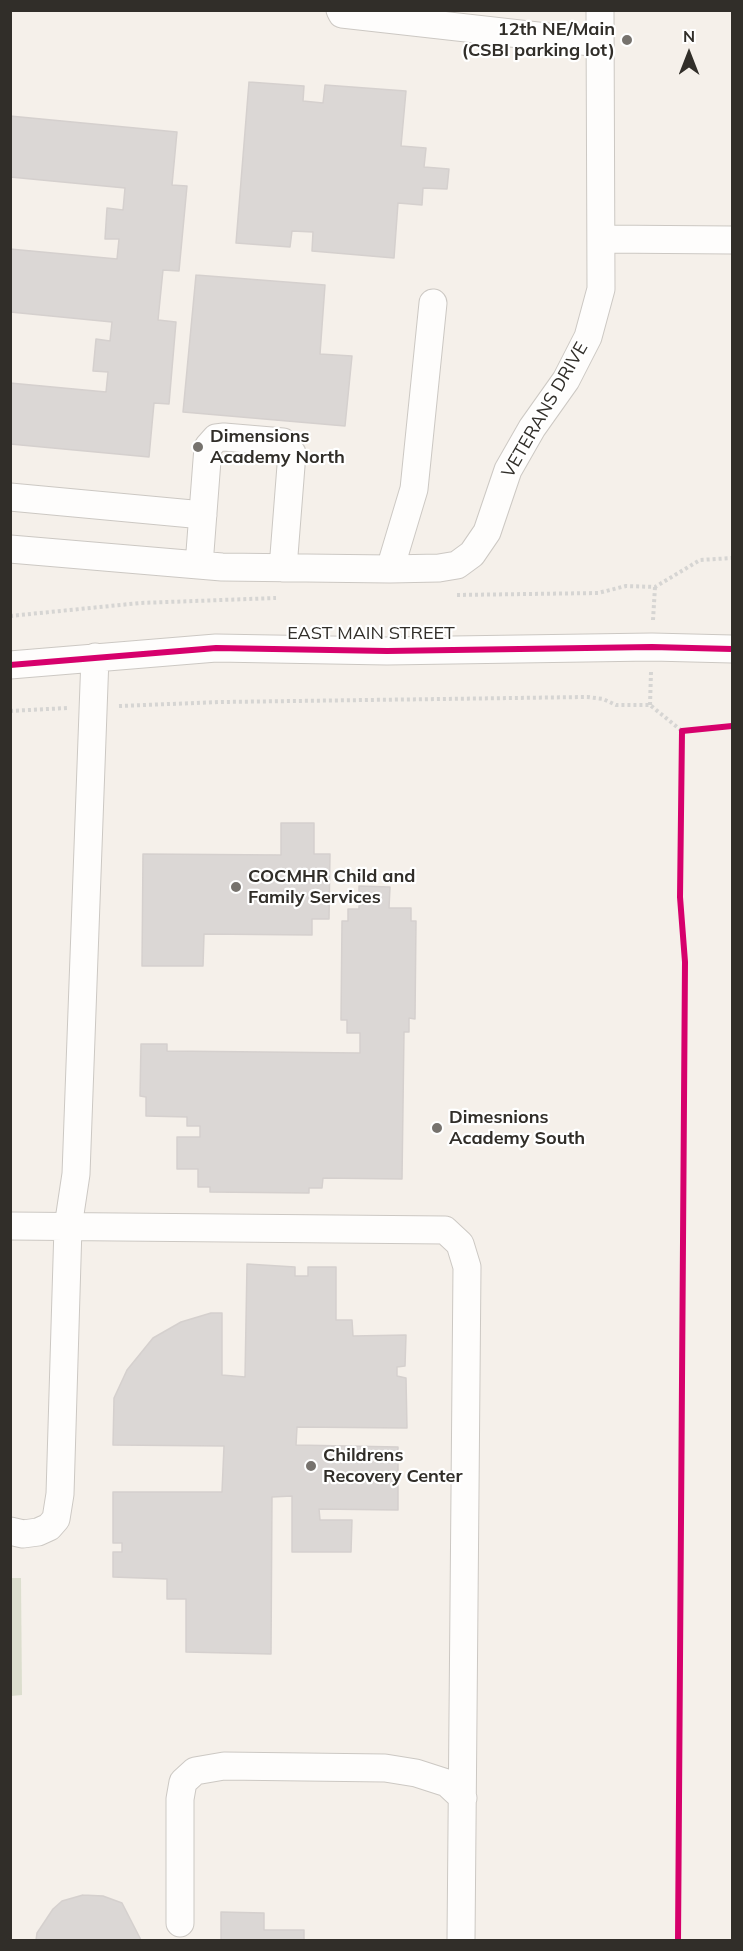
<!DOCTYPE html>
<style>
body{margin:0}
#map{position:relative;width:743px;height:1951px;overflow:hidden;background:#f5f0ea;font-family:Mulish,sans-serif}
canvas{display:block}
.frame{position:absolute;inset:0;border:12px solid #312e29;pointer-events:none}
.north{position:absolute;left:659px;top:24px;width:60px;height:60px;-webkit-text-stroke:4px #fff;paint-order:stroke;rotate:0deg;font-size:16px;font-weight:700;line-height:24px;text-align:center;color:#312e29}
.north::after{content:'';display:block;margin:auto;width:21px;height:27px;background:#312e29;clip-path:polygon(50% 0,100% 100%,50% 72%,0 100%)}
</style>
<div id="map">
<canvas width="743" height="1951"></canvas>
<div class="frame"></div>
<div class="north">N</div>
</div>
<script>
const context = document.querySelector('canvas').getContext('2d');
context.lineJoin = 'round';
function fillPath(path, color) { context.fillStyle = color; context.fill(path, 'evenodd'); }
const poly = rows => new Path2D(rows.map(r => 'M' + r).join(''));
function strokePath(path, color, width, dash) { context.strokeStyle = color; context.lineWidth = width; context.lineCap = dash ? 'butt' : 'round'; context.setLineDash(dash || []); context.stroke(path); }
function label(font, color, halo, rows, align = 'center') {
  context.font = font + ' Mulish,sans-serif'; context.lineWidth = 4.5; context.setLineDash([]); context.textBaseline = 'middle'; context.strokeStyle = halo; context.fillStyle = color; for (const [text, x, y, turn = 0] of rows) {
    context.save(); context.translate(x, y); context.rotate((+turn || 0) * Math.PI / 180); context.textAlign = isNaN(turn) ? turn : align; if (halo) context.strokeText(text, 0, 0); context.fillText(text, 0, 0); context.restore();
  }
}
const green = poly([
 [11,1578,21,1578,22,1695,11,1696]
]);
const building = poly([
 [249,82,304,86,303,101,323,103,325,85,406,91,401,146,426,148,424,167,449,169,447,189,423,188,422,205,398,203,394,258,312,251,313,232,292,231,290,247,236,243,249,82],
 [10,116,177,132,172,185,187,186,179,271,163,270,158,320,176,322,169,404,154,403,149,457,10,444,10,383,106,392,108,372,93,371,96,339,110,341,112,322,10,312,10,249,117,259,119,239,105,239,107,208,123,210,125,188,10,177,10,116],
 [196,275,325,285,320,354,352,356,345,426,183,412,196,275],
 [281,823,314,823,314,854,330,854,329,919,312,919,312,935,204,934,203,966,142,966,143,854,281,855,281,823],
 [359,886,390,887,389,908,411,908,411,921,416,921,415,1019,409,1018,409,1032,404,1032,402,1179,323,1178,322,1188,309,1188,309,1193,210,1192,210,1187,198,1187,198,1169,177,1169,177,1137,200,1137,200,1126,187,1126,187,1117,146,1116,146,1097,140,1096,141,1044,167,1044,167,1051,360,1053,360,1033,347,1033,347,1020,341,1020,342,921,348,921,348,909,359,909,359,886],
 [247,1264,295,1267,295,1276,308,1276,308,1267,336,1267,336,1320,352,1320,353,1336,406,1335,405,1366,397,1367,397,1376,406,1378,407,1428,297,1427,296,1445,398,1447,398,1510,319,1509,320,1520,352,1520,351,1552,292,1552,292,1496,272,1497,271,1654,186,1652,186,1599,167,1599,167,1579,113,1577,113,1552,122,1552,122,1543,113,1543,113,1492,222,1492,224,1446,113,1445,114,1398,127,1370,153,1338,181,1322,211,1313,222,1313,222,1375,245,1377,247,1264],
 [83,1895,103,1896,122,1903,141,1940,36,1940,37,1933,53,1909,62,1901,83,1895],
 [221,1912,264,1913,264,1930,304,1930,304,1940,221,1940,221,1912]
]);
const path = poly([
 [457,595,598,593,626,586,655,587,700,560,732,558],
 [10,616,140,603,276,598],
 [653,620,655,587],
 [650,705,651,672],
 [119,706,221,702,587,697,603,699,616,705,650,705,682,731,732,726],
 [10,711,67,708],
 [678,1940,685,962,680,897,682,731]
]);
const minor = poly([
 [340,10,342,14,600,43],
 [602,239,732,240],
 [10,497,203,515],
 [10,549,222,567,390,569,439,568,457,565,472,554,487,532,508,470,532,428,566,380,588,337,601,289,600,10],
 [199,565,208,447,216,438,224,437,283,442,292,453,283,568],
 [390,569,414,489,433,303],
 [10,665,216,648,387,651,652,647,732,649],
 [10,1226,445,1230,460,1244,467,1267,461,1940],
 [10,1531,23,1534,38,1532,49,1527,56,1519,60,1494,68,1227,76,1174,95,657],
 [180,1923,180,1799,183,1782,195,1771,224,1766,385,1768,416,1773,447,1783,463,1798]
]);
const cycleway = poly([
 [10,665,216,648,387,651,652,647,732,649],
 [678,1940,685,962,680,897,682,731,732,726]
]);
const markers = [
 [627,40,6,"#76726d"],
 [198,447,6,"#76726d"],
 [236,887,6,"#76726d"],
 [437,1128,6,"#76726d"],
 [311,1466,6,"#76726d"]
];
const poiNames = [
 ["12th NE/Main",615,30,"right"],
 ["(CSBI parking lot)",615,51,"right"],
 ["Dimensions",210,437],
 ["Academy North",210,458],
 ["COCMHR Child and",248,877],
 ["Family Services",248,898],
 ["Dimesnions",449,1118],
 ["Academy South",449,1139],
 ["Childrens",323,1456],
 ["Recovery Center",323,1477]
];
const streetNames = [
 ["VETERANS DRIVE",545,410,-60],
 ["EAST MAIN STREET",371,634]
];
fillPath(green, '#dcdece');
fillPath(building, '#dbd7d5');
strokePath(building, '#d5d0ce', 1.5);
strokePath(minor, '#ccc8c3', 29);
strokePath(path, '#d6d5d3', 4, [3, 3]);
strokePath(minor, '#fefdfc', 27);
strokePath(cycleway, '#d6006c', 6);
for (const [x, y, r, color] of markers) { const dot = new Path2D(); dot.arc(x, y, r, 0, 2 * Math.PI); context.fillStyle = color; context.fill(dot); strokePath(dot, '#fff', 2); }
label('bold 18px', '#312e29', '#fff', poiNames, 'left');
label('18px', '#312e29', '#fff', streetNames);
</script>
